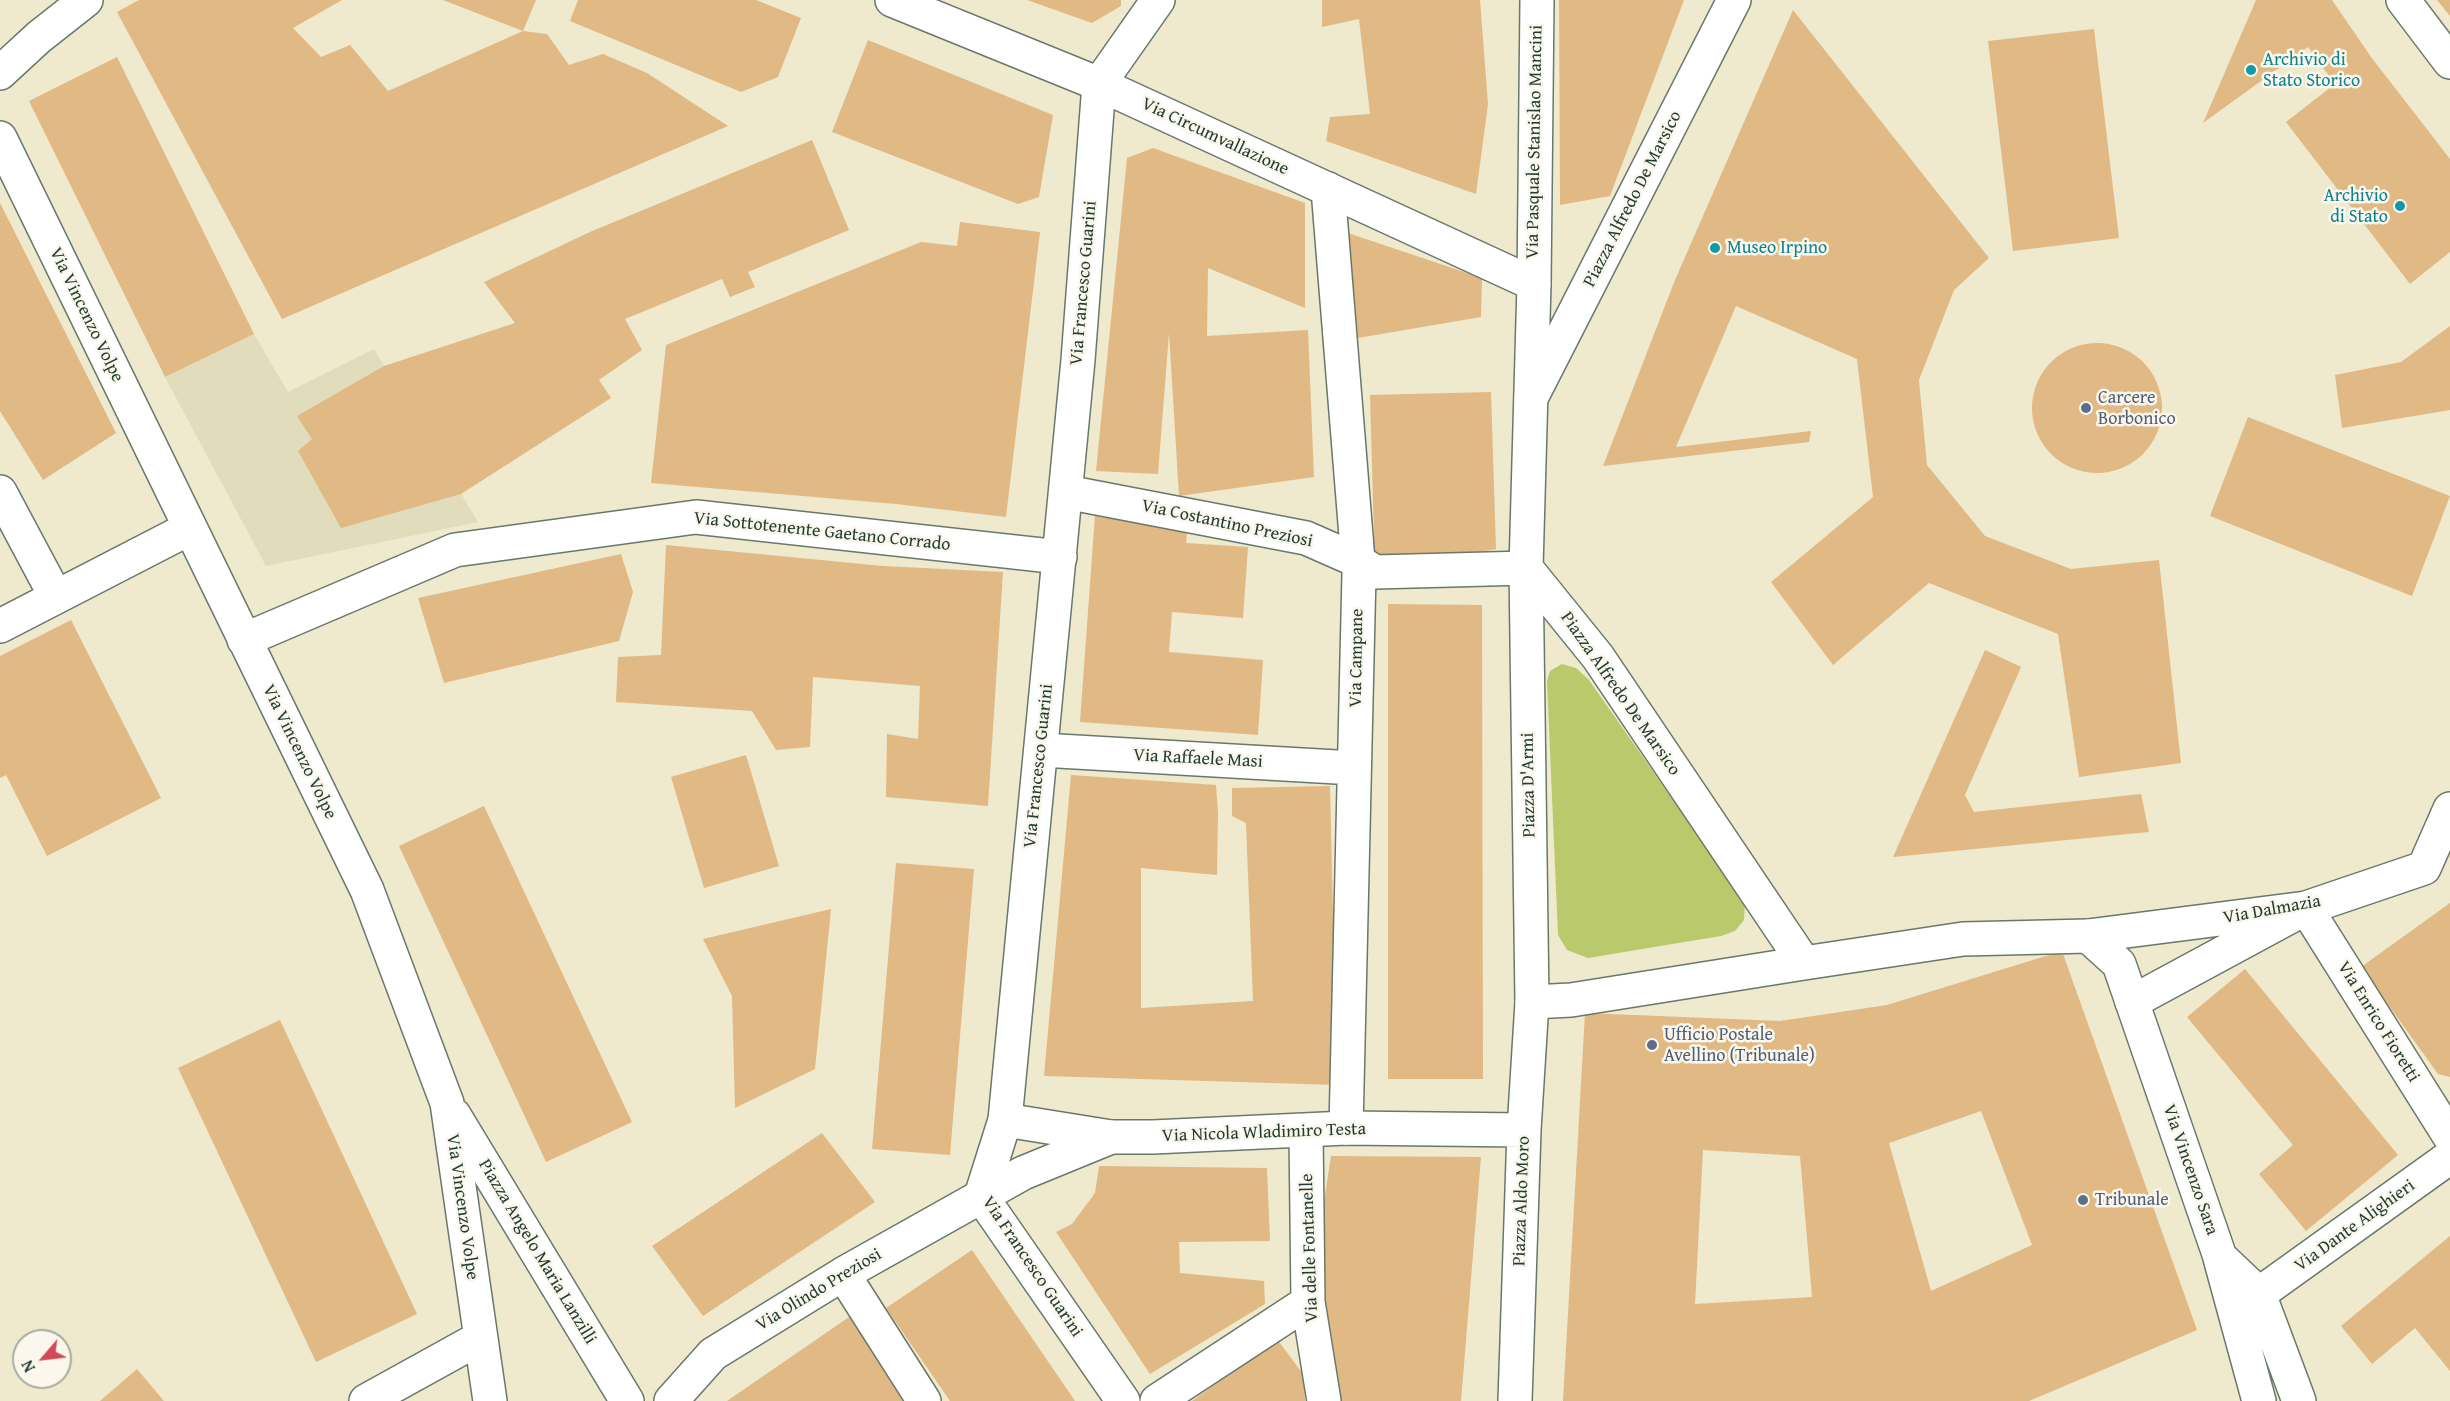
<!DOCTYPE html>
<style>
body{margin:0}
#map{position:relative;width:2450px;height:1401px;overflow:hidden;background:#efe9ce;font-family:"Gentium Book Plus",serif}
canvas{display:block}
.north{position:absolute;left:12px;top:1329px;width:60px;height:60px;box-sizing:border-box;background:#fbf7ec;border:2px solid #a3ada2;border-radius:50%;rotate:242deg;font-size:16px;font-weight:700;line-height:24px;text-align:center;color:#1f3d34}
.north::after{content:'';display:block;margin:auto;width:21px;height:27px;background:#d1495b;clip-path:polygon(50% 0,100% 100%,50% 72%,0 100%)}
</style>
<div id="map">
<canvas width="2450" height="1401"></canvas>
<div class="north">N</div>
</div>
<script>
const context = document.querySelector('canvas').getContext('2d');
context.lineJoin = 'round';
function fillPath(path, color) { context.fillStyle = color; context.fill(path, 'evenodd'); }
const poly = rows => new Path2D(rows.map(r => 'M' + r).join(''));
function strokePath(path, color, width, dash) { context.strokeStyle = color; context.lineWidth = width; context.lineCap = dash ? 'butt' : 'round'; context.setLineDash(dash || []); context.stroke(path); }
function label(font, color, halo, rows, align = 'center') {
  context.font = font + ' "Gentium Book Plus",serif'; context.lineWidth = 5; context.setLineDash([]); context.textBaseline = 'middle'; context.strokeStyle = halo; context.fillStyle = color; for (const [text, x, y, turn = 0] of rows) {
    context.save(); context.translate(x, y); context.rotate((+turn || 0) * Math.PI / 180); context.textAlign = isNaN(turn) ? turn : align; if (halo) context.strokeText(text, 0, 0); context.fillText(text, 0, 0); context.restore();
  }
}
const built = poly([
 [254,334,288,392,374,349,478,522,266,566,165,377]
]);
const green = poly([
 [1562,664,1576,668,1589,680,1745,903,1744,920,1735,931,1721,936,1588,958,1567,950,1558,935,1547,681,1550,671]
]);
const building = poly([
 [139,0,342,0,293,28,321,57,350,45,388,91,523,31,547,34,569,65,603,54,647,73,728,126,282,319,117,12],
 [443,0,536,0,523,31],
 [578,0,756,0,801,18,778,77,741,92,570,21],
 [1027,0,1121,0,1121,6,1092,23],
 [1322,0,1480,0,1488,104,1476,194,1326,141,1330,117,1370,114,1359,19,1322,27],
 [1559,0,1684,0,1610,196,1560,205],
 [2256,0,2332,0,2371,57,2450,159,2450,252,2410,284,2286,122,2335,84,2308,47,2203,123],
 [2437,0,2450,0,2450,16],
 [1793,10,1989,258,1954,290,1919,380,1927,465,1985,536,2071,569,2159,560,2181,763,2079,777,2058,634,1929,583,1833,665,1771,582,1873,497,1857,359,1736,306,1676,447,1811,431,1809,442,1603,466,1675,280],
 [2094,29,2119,238,2013,251,1988,41],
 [868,40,1053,115,1039,197,1018,204,832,132],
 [117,57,254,334,165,377,29,101],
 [812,140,849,230,748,272,755,287,730,297,722,279,625,319,642,350,599,380,611,398,461,494,341,528,298,451,312,439,297,416,384,366,515,323,484,282,590,232],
 [1153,148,1305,203,1305,308,1208,268,1207,336,1308,330,1314,477,1179,496,1169,333,1158,474,1096,471,1127,158],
 [0,203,116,433,43,480,0,411],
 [960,222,1040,232,1006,517,896,504,651,483,666,345,921,242,957,246],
 [1348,233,1482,278,1481,317,1358,338],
 [2450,326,2450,410,2342,428,2335,375,2401,362],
 '2032 408a65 65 0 1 1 130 0a65 65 0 1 1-130 0Z',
 [1491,392,1496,549,1375,572,1370,395],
 [2248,417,2450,496,2412,596,2210,516],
 [1095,515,1188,522,1186,543,1248,547,1243,618,1172,612,1169,652,1263,660,1258,735,1080,722],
 [666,545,883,566,1003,572,988,806,886,797,887,734,918,739,920,686,813,677,810,747,776,750,752,711,616,702,618,657,661,655],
 [621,554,633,592,619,641,444,683,418,598],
 [1388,604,1482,605,1483,1079,1388,1079],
 [71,620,161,798,47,856,6,775,0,778,0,656],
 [1985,650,2021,667,1965,795,1974,812,2141,794,2149,832,1893,857],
 [746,755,779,866,704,888,671,777],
 [1071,775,1216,785,1218,813,1217,875,1141,868,1141,1008,1253,1001,1246,823,1232,816,1232,788,1330,786,1337,1085,1044,1076],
 [484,806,632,1122,546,1162,399,846],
 [896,863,974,869,950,1155,872,1149],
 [2450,903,2450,1077,2438,1074,2361,967],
 [831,909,815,1069,735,1108,732,996,703,939],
 [2062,951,2197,1330,2029,1401,1563,1401,1585,1013,1780,1021,1887,1005],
 [1981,1111,2032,1245,1931,1291,1889,1143],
 [1703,1150,1800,1156,1812,1297,1695,1304],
 [2245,969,2398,1155,2306,1231,2259,1174,2293,1145,2187,1017],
 [280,1020,417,1314,316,1362,178,1068],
 [822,1133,875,1202,703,1316,652,1246],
 [1331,1156,1481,1157,1461,1401,1332,1401,1319,1234],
 [1099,1166,1267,1168,1270,1241,1179,1242,1180,1273,1264,1281,1265,1304,1150,1374,1056,1232,1072,1224,1095,1193],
 [2450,1236,2450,1371,2415,1328,2372,1364,2341,1326],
 [972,1250,1075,1401,950,1401,886,1308],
 [852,1315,906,1401,727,1401],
 [1277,1339,1303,1374,1305,1401,1192,1401],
 [137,1369,164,1401,100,1401]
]);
const street = poly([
 [2403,0,2450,62],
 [0,73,39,37,86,0],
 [1099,84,1158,0],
 [0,138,367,890,447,1103,490,1401],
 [1328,189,1359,573,1346,1128],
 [1534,284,1537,0],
 [1531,398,1734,0],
 [0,492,56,597],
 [1066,492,1306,538,1356,560,1375,572,1526,568,1532,1002],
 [0,626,190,528],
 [244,640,455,550,696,517,1060,557],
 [1041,750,1354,768],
 [2088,936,2306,908,2424,868,2450,809],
 [2132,1002,2306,908,2450,1137],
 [454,1115,627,1401],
 [1306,1131,1308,1302,1324,1401],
 [981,1196,1123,1401],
 [981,1196,1005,1120],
 [843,1274,924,1401],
 [2259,1294,2450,1157],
 [366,1401,480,1338],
 [671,1401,713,1354,843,1274,1023,1173,1111,1137],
 [1157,1401,1308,1302]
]);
const secondary = poly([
 [892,0,1099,84,1534,284,1526,568,1598,657,1804,963,1963,939,2088,936,2119,964,2220,1257,2259,1294,2299,1401],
 [1099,84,1078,360,1005,1120,1111,1137,1153,1137,1346,1128,1524,1130],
 [2220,1258,2259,1401],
 [1515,1401,1524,1130,1532,1002,1571,1000,1804,963]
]);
const markers = [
 [2251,70,6,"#0f9aa8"],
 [2400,206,6,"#0f9aa8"],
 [1715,248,6,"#0f9aa8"],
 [2086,408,6,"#5c6f8a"],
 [1652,1045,6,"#5c6f8a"],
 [2083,1200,6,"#5c6f8a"]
];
const cultureNames = [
 ["Archivio di",2263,60],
 ["Stato Storico",2263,81],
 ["Archivio",2388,196,"right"],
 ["di Stato",2388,217,"right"],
 ["Museo Irpino",1727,248]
];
const streetNames = [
 ["Via Circumvallazione",1215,137,25],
 ["Via Pasquale Stanislao Mancini",1535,142,-89],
 ["Piazza Alfredo De Marsico",1633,199,-63],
 ["Via Francesco Guarini",1084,283,-85],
 ["Via Vincenzo Volpe",86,315,64],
 ["Via Costantino Preziosi",1227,524,12],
 ["Via Sottotenente Gaetano Corrado",822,532,6],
 ["Via Campane",1357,658,-89],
 ["Piazza Alfredo De Marsico",1620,694,55],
 ["Via Vincenzo Volpe",299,752,64],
 ["Via Raffaele Masi",1198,759,3],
 ["Via Francesco Guarini",1039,766,-84],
 ["Piazza D'Armi",1529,785,-91],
 ["Via Dalmazia",2272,910,-10],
 ["Via Enrico Fioretti",2378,1022,58],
 ["Via Nicola Wladimiro Testa",1264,1133,-2],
 ["Via Vincenzo Sara",2190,1170,71],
 ["Piazza Aldo Moro",1522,1201,-88],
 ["Via Vincenzo Volpe",462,1207,82],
 ["Via Dante Alighieri",2355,1226,-36],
 ["Via delle Fontanelle",1310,1248,-92],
 ["Piazza Angelo Maria Lanzilli",537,1252,59],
 ["Via Francesco Guarini",1032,1267,56],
 ["Via Olindo Preziosi",819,1290,-31]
];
const serviceNames = [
 ["Carcere",2098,398],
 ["Borbonico",2098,419],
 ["Ufficio Postale",1664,1035],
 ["Avellino (Tribunale)",1664,1056],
 ["Tribunale",2095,1200]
];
fillPath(built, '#e1dcbb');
fillPath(green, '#bac96b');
fillPath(building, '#e0b984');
strokePath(street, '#68796a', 36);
strokePath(secondary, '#68796a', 36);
strokePath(street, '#fff', 33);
strokePath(secondary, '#fff', 33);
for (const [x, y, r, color] of markers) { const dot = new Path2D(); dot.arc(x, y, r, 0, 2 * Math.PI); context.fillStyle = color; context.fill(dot); strokePath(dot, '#fbf7ec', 2); }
label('18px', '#0d838f', '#fbf7ec', cultureNames, 'left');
label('18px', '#1f3d34', '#fbf7ec', streetNames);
label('18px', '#4e5e75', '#fbf7ec', serviceNames, 'left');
</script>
